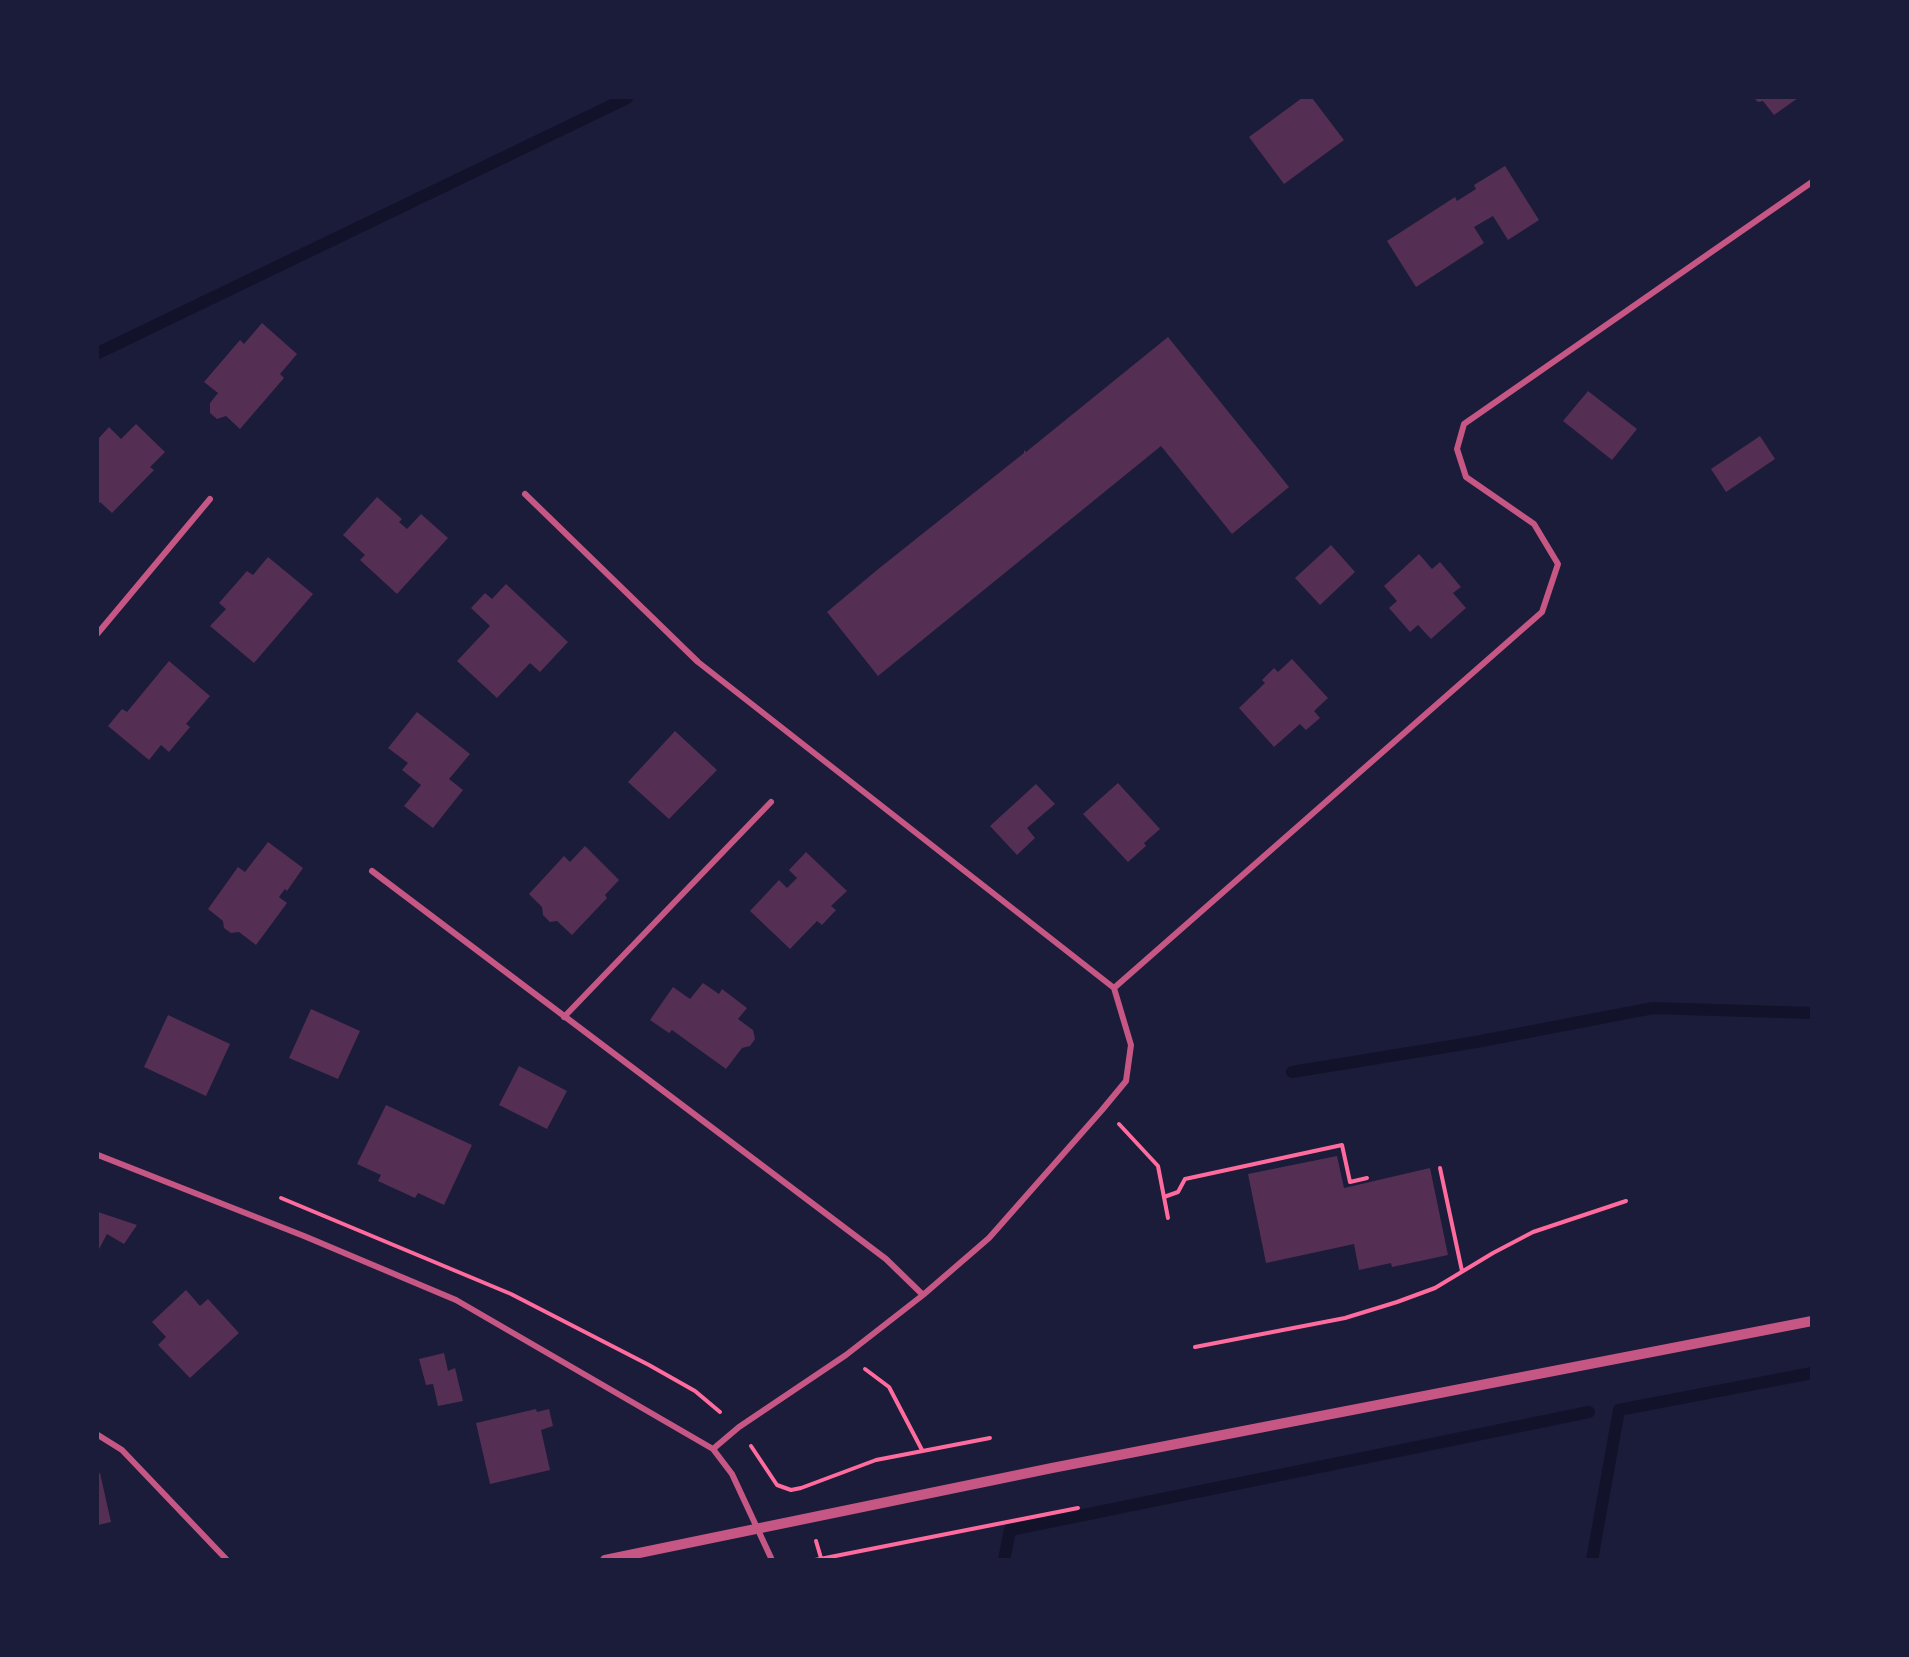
<!DOCTYPE html>
<style>
body{margin:0}
#map{position:relative;width:1909px;height:1657px;overflow:hidden;background:#1b1b3a;font-family:Figtree,sans-serif}
canvas{display:block}
.frame{position:absolute;inset:0;border:99px solid #1b1b3a;pointer-events:none}
</style>
<div id="map">
<canvas width="1909" height="1657"></canvas>
<div class="frame"></div>
</div>
<script>
const context = document.querySelector('canvas').getContext('2d');
context.lineJoin = 'round';
const poly = rows => new Path2D(rows.map(r => 'M' + r).join(''));
function strokePath(path, color, width, dash) { context.strokeStyle = color; context.lineWidth = width; context.lineCap = dash ? 'butt' : 'round'; context.setLineDash(dash || []); context.stroke(path); }
function fillPath(path, color) { context.fillStyle = color; context.fill(path, 'evenodd'); }
const stream = poly([
 [98,353,627,98],
 [1292,1072,1476,1042,1653,1008,1812,1013],
 [1004,1560,1010,1530,1589,1412],
 [1592,1560,1619,1410,1812,1373]
]);
const building = poly([
 [1302,98,1312,98,1344,140,1284,184,1249,137],
 [1754,98,1798,98,1774,115,1763,101,1758,102],
 [1505,166,1539,220,1508,240,1493,216,1474,227,1484,243,1416,287,1387,241,1455,197,1457,201,1476,189,1474,185],
 [262,323,297,354,280,374,284,378,240,429,226,416,217,419,210,413,210,403,218,393,204,382,240,340,244,344],
 [1168,337,1289,487,1232,534,1161,446,878,676,827,612,877,570,1024,453,1024,450,1026,452],
 [1588,391,1637,429,1612,460,1563,421],
 [136,424,165,452,150,467,154,470,112,513,100,502,98,505,98,439,109,427,121,439],
 [1760,436,1775,459,1726,492,1711,469],
 [377,497,402,519,399,522,407,529,421,514,448,538,397,594,360,560,365,555,343,535],
 [1331,545,1355,572,1320,605,1295,578],
 [1419,554,1432,569,1440,562,1461,587,1453,593,1466,608,1431,639,1418,625,1410,632,1389,608,1397,601,1384,586],
 [268,557,313,594,254,663,210,626,226,609,219,603,247,571,253,575],
 [506,584,568,642,540,672,530,663,497,698,457,661,490,626,471,608,485,593,492,599],
 [1292,659,1328,698,1314,711,1320,718,1306,730,1300,724,1274,747,1239,708,1265,683,1262,680,1274,668,1278,672],
 [169,661,210,696,186,724,190,727,169,752,161,745,149,760,108,726,122,709,127,712],
 [417,712,470,754,449,779,463,790,433,828,404,806,421,785,402,770,408,763,388,748],
 [675,731,717,770,669,819,628,782],
 [1118,783,1160,829,1144,843,1146,846,1128,862,1083,814],
 [1036,784,1055,804,1027,828,1035,838,1017,855,990,826],
 [268,842,303,868,287,891,285,889,279,897,287,903,256,945,239,932,231,933,224,928,223,921,208,909,238,867,245,872],
 [585,846,619,880,605,895,607,898,572,935,557,921,550,922,543,915,542,907,529,894,564,856,570,862],
 [806,852,847,891,831,906,836,910,822,925,817,921,790,949,750,911,779,880,787,888,797,878,789,870],
 [703,983,719,994,722,989,747,1008,738,1019,753,1030,755,1039,750,1046,742,1048,726,1069,672,1030,669,1033,650,1020,673,987,690,999],
 [311,1009,360,1031,338,1079,289,1058],
 [168,1015,230,1044,206,1096,144,1067],
 [519,1066,567,1091,547,1129,499,1105],
 [386,1105,472,1145,444,1205,418,1193,415,1198,378,1181,381,1175,357,1164],
 [1337,1156,1344,1188,1430,1168,1448,1255,1392,1267,1391,1263,1359,1270,1354,1244,1266,1263,1248,1174],
 [98,1212,137,1225,124,1244,107,1234,98,1251],
 [186,1290,200,1306,208,1299,239,1333,190,1378,158,1345,166,1337,152,1322],
 [444,1353,448,1371,455,1368,463,1401,438,1406,433,1384,426,1385,419,1359],
 [536,1409,537,1412,549,1409,553,1426,541,1430,550,1470,490,1484,476,1423],
 [100,1473,111,1522,98,1525,98,1474]
]);
const path = poly([
 [1119,1124,1158,1166,1168,1218],
 [1440,1168,1462,1271],
 [1164,1197,1178,1192,1185,1179,1342,1145,1350,1182,1367,1178],
 [281,1198,511,1294,649,1365,695,1391,720,1412],
 [1195,1347,1345,1318,1397,1302,1435,1288,1493,1253,1533,1232,1626,1201],
 [865,1369,889,1387,922,1450],
 [751,1446,777,1485,791,1490,801,1488,876,1460,990,1438],
 [816,1541,821,1558],
 [815,1560,1078,1508]
]);
const minor = poly([
 [525,494,698,662,1114,988],
 [98,633,210,499],
 [372,871,886,1259,923,1295],
 [1114,988,1542,612,1558,564,1534,524,1466,477,1457,449,1464,424,1812,182],
 [564,1017,771,802],
 [98,1155,304,1236,456,1300,713,1449,732,1474,772,1560],
 [98,1435,122,1450,227,1560],
 [713,1449,739,1427,846,1355,923,1295,989,1238,1102,1110,1126,1081,1131,1045,1114,988]
]);
const tertiary = poly([
 [605,1560,1052,1468,1812,1321]
]);
strokePath(stream, '#12122b', 12);
fillPath(building, '#542f53');
strokePath(path, '#ff6b9d', 4);
strokePath(minor, '#c65784', 6);
strokePath(tertiary, '#c65784', 10);
</script>
